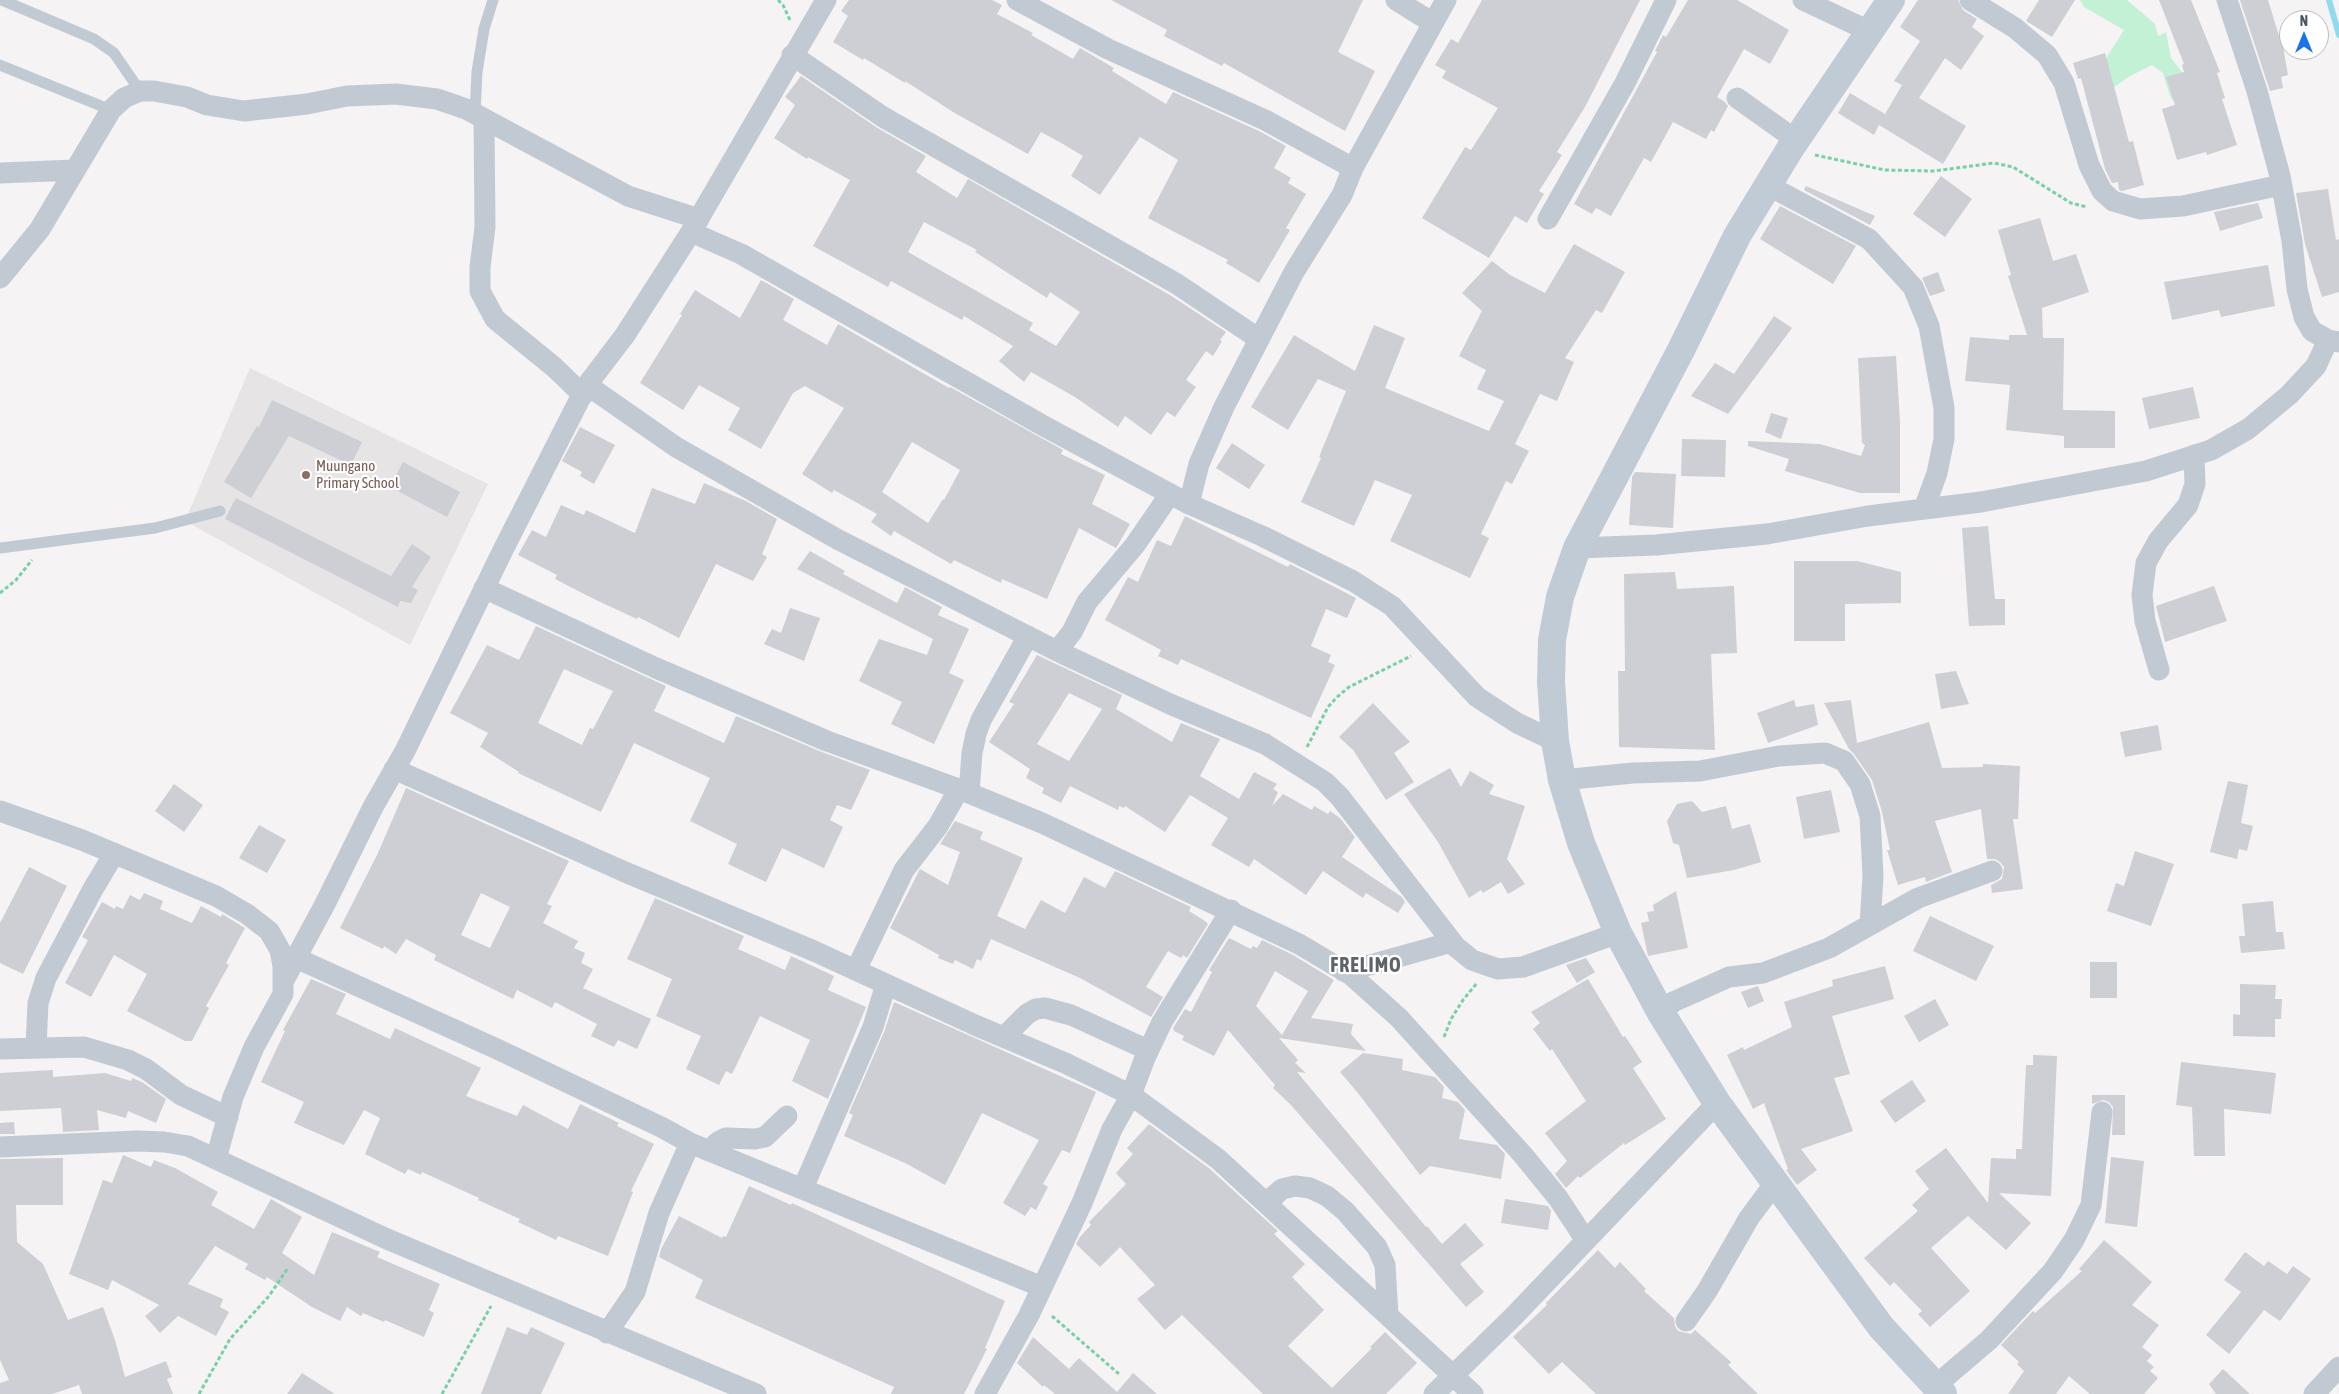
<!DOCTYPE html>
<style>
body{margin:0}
#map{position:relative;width:2339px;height:1394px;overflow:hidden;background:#f5f3f3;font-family:"Asap Condensed",sans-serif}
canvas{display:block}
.north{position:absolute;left:2279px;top:10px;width:50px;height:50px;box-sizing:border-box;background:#fff;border:1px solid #b7bbc0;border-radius:50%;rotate:0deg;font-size:14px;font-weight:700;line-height:20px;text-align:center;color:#4a5661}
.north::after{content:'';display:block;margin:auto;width:18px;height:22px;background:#1a73e8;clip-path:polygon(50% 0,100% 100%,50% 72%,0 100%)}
</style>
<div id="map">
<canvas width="2339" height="1394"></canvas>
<div class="north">N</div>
</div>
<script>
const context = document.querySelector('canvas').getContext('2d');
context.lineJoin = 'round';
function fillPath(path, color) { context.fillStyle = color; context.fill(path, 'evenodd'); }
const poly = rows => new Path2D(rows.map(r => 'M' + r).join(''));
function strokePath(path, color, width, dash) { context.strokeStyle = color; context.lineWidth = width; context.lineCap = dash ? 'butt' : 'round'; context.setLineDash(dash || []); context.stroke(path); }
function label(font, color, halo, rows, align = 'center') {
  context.font = font + ' "Asap Condensed",sans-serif'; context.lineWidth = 4.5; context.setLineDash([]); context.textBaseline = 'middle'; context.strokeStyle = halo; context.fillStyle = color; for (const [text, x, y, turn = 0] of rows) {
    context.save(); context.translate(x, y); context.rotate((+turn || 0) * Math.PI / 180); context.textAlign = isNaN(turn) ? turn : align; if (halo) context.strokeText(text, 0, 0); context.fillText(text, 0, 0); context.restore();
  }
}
const education = poly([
 [250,368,488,484,410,645,185,521]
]);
const green = poly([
 [2080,0,2127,0,2155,24,2158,36,2166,32,2171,58,2195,89,2182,113,2170,96,2163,73,2152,65,2130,76,2104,94,2092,80,2124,30,2084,7]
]);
const stream = poly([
 [2329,0,2339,35]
]);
const building = poly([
 [849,0,992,0,1002,5,997,14,1033,33,1031,35,1073,59,1080,48,1114,68,1112,71,1166,104,1173,92,1259,131,1286,146,1274,168,1291,178,1288,183,1306,194,1286,228,1290,230,1259,283,1226,263,1228,260,1148,218,1178,160,1140,137,1100,195,1071,176,1083,156,1063,144,1041,132,1028,154,953,112,905,81,905,83,864,58,863,60,833,42,848,16,841,11],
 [1111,0,1363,0,1338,52,1375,71,1345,131,1224,63,1222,66,1164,36,1167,30],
 [1482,0,1640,0,1585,107,1557,152,1562,155,1539,191,1544,194,1527,223,1515,216,1489,258,1422,218,1465,147,1471,150,1498,108,1442,78,1446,71,1435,65,1451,39,1458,43],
 [1688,0,1737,0,1789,30,1770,64,1744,49,1717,97,1725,102,1728,106,1714,132,1711,130,1706,139,1673,122,1651,162,1644,158,1611,216,1596,208,1592,214,1574,204,1657,52,1655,51,1663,35,1666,37],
 [1918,0,1958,0,1963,10,1977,19,1972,27,1984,36,1961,70,1945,58,1919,98,1966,126,1943,164,1879,125,1874,135,1838,113,1850,93,1885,114,1902,85,1894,81,1920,41,1900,27],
 [2039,0,2075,0,2052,37,2026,21],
 [2159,0,2191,0,2220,72,2217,73,2225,98,2222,99,2237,145,2207,155,2206,152,2177,160,2162,109,2175,105,2166,77,2184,72,2182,65,2184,64],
 [2240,0,2268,0,2279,36,2281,35,2288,75,2281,77,2283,88,2270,91],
 [2105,53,2129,142,2133,141,2144,185,2122,191,2119,190,2118,182,2112,183,2105,169,2081,78,2078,79,2073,63],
 [801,76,876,127,926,156,916,172,957,198,968,179,1170,295,1226,332,1220,340,1222,341,1213,356,1206,351,1186,380,1196,387,1175,417,1167,412,1151,435,1125,416,1118,427,1075,397,1031,372,1024,382,999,361,1013,346,964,316,962,320,891,281,888,287,813,246,850,180,808,157,807,159,774,138,795,105,785,97],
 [924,222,977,250,975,252,1047,298,1050,292,1080,312,1056,346,1029,330,1033,323,908,252],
 [1941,176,1972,199,1945,237,1913,214],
 [1806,186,1875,216,1870,225,1804,190],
 [2328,189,2336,240,2339,239,2339,292,2322,297,2305,244,2296,193],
 [2258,203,2263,218,2220,231,2214,212],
 [1780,206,1856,246,1833,284,1760,239],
 [2040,218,2053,261,2076,254,2089,292,2042,308,2043,338,2064,338,2063,410,2115,411,2115,448,2064,448,2064,436,2006,430,2010,385,1965,381,1970,337,2009,340,2009,335,2027,335,2008,276,2011,275,1998,230],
 [1574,244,1625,272,1602,313,1596,310,1565,358,1574,362,1557,401,1540,394,1515,444,1529,451,1512,484,1506,481,1481,534,1489,538,1470,578,1390,541,1412,495,1375,480,1354,526,1301,502,1321,458,1319,457,1346,391,1318,379,1288,430,1251,407,1294,335,1355,371,1374,325,1405,338,1385,388,1489,431,1504,401,1477,389,1486,370,1459,356,1482,311,1462,293,1492,261,1510,275,1545,293],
 [2268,265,2275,306,2221,317,2219,310,2172,320,2164,282],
 [1938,272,1945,291,1930,296,1922,278],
 [761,280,794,299,783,320,827,345,838,324,949,388,950,387,1063,450,1061,454,1105,475,1092,504,1130,524,1118,545,1116,548,1079,528,1047,599,1002,579,1001,583,954,560,951,564,894,531,891,536,871,522,877,514,834,490,832,493,802,474,844,408,805,386,793,393,761,449,728,430,740,408,699,385,683,410,640,383,682,315,680,314,695,290,740,318],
 [912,442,960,470,944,500,943,499,928,523,882,492],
 [1774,316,1792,328,1728,414,1691,396,1715,363,1734,374],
 [1896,356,1900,422,1900,493,1860,493,1785,471,1789,459,1748,446,1748,441,1820,444,1861,456,1865,445,1862,443,1858,358],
 [2193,387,2200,418,2149,429,2142,398],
 [272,400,362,442,351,465,289,436,251,498,224,482,257,426,259,427],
 [1771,413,1788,418,1781,439,1765,432],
 [580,427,615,445,594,484,580,476,582,472,562,461],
 [1682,439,1726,440,1725,477,1681,476],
 [1232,443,1265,465,1249,489,1216,468],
 [403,462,460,492,447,517,390,487],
 [1635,472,1676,474,1673,528,1629,525,1632,477],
 [704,483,746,501,777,519,762,554,767,557,753,581,716,564,679,638,638,617,637,619,596,600,555,579,557,575,518,555,532,530,546,537,561,505,584,515,586,510,635,533,652,488,695,504],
 [236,498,391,576,412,544,431,557,412,587,418,590,411,603,400,601,398,607,225,519],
 [1185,516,1288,567,1290,564,1356,598,1347,618,1326,609,1311,646,1331,655,1328,662,1335,665,1311,718,1181,659,1178,665,1158,656,1161,650,1105,620,1128,577,1138,582,1157,540,1171,546],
 [1988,526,1995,599,2005,599,2005,625,1969,626,1962,528],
 [810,551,845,571,843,574,897,603,905,587,942,607,938,615,969,629,949,673,964,680,934,744,891,724,902,702,859,681,879,639,927,655,933,639,797,569],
 [1794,561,1857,561,1901,572,1901,603,1845,604,1845,641,1794,641],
 [1675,572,1677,589,1734,586,1737,653,1711,654,1715,750,1619,747,1618,671,1625,671,1624,574],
 [2214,586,2227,621,2165,642,2156,606],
 [790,608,820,618,804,661,764,644,772,629,781,633],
 [536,626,666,686,654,711,724,743,736,716,822,752,870,770,851,810,837,805,830,820,843,827,824,868,782,848,766,882,728,864,737,844,690,821,710,778,634,743,601,812,518,773,519,772,480,747,488,733,450,713,487,645,519,660],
 [564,669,613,691,593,729,590,728,582,745,538,723],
 [1037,655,1122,695,1116,709,1172,742,1181,723,1220,739,1200,776,1239,799,1254,772,1277,784,1273,789,1278,792,1272,806,1283,794,1312,810,1314,806,1328,814,1330,811,1340,818,1355,837,1342,857,1402,897,1405,902,1398,913,1366,893,1363,898,1323,871,1306,895,1254,859,1249,867,1211,845,1228,818,1190,795,1165,832,1125,806,1124,808,1119,806,1118,810,1070,786,1061,803,1042,793,1044,788,1026,778,1030,769,989,742,1014,704,1009,702],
 [1069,693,1102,709,1069,761,1037,744],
 [1956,671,1969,704,1941,709,1935,674],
 [1794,700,1796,707,1814,704,1818,725,1768,743,1757,713],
 [1851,700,1857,743,1929,722,1942,768,1983,767,1983,764,2020,766,2018,819,2013,819,2023,889,1992,893,1991,885,2002,879,2004,867,2000,862,1995,859,1987,859,1981,809,1935,821,1952,872,1926,882,1925,877,1898,885,1887,850,1890,850,1882,812,1872,780,1854,754,1849,749,1824,703],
 [1373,703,1410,742,1394,753,1414,782,1386,800,1353,750,1339,737],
 [2158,725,2162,750,2125,757,2120,732],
 [1450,768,1461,787,1470,771,1494,785,1489,794,1525,806,1507,859,1525,884,1508,894,1501,882,1483,893,1481,890,1469,898,1438,842,1404,794],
 [2228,781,2248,785,2241,823,2253,826,2247,851,2239,849,2237,859,2210,852],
 [174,784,203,805,184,832,155,811],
 [406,788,569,861,547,904,552,906,543,923,578,941,574,948,585,953,581,963,593,969,583,988,651,1019,637,1049,618,1040,614,1047,591,1036,597,1024,555,1002,552,1008,517,990,513,999,434,960,436,955,406,939,396,954,384,946,383,949,340,928,378,853],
 [481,893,510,907,490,948,461,935],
 [1831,790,1840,832,1804,839,1796,797],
 [1692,801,1702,812,1726,806,1732,829,1750,824,1761,862,1734,870,1687,878,1679,845,1673,843,1667,821,1677,804],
 [955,821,983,832,980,839,1023,858,997,916,1025,929,1041,900,1065,913,1084,877,1105,888,1115,871,1191,907,1189,911,1205,921,1208,924,1187,958,1183,955,1181,958,1168,951,1146,987,1163,997,1151,1017,1080,978,991,939,981,961,977,959,973,969,955,960,953,964,938,958,939,955,890,928,920,869,948,885,960,852,940,844],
 [259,825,286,840,267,873,239,858],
 [2135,851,2174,864,2151,926,2107,911,2116,883,2124,886],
 [29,867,67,886,23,974,0,963,0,923],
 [1676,891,1688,948,1648,956,1641,923,1649,921,1647,912,1654,911,1653,905],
 [144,893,163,901,160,909,192,923,201,906,221,917,222,914,245,928,226,963,229,965,206,1006,209,1008,192,1041,185,1041,127,1011,147,974,114,955,91,997,65,983,88,940,82,937,102,902,115,909,116,906,123,909,130,895,140,900],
 [655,898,744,936,738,949,785,970,791,956,834,976,828,990,866,1007,828,1099,792,1081,810,1040,760,1016,732,1074,726,1071,719,1085,686,1069,701,1036,656,1016,672,979,627,959],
 [2273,901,2276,932,2283,932,2285,949,2241,953,2239,936,2245,936,2242,904],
 [1930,916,1994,946,1976,981,1913,951],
 [1229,938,1251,949,1253,946,1257,948,1262,940,1293,955,1334,980,1311,1018,1353,1024,1351,1034,1366,1051,1279,1038,1298,1060,1295,1063,1306,1073,1297,1072,1426,1227,1427,1226,1442,1244,1465,1223,1484,1245,1460,1264,1484,1292,1466,1307,1291,1105,1273,1088,1275,1085,1228,1030,1214,1056,1182,1040,1184,1036,1174,1031,1173,1028,1185,1009,1191,1012,1212,972,1209,970],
 [1275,971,1308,991,1282,1035,1256,1006],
 [1586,958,1595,972,1577,983,1566,965],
 [2090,962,2117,962,2117,998,2090,998],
 [1885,966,1894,999,1832,1016,1850,1074,1834,1078,1853,1131,1801,1149,1817,1170,1797,1185,1786,1170,1788,1169,1764,1103,1753,1109,1727,1055,1743,1047,1744,1050,1792,1027,1784,1002,1833,986,1832,980],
 [311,979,346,994,336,1014,390,1039,395,1028,481,1068,466,1096,517,1116,523,1105,568,1129,580,1104,619,1123,617,1126,654,1144,631,1191,633,1192,608,1256,558,1236,556,1240,518,1222,520,1219,478,1200,479,1198,422,1172,421,1175,408,1169,405,1174,365,1154,380,1118,364,1110,344,1145,294,1123,304,1102,261,1082,285,1031,283,1030],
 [1588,979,1623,1037,1625,1036,1642,1062,1633,1068,1666,1119,1625,1145,1624,1143,1580,1178,1578,1176,1566,1188,1555,1174,1567,1161,1545,1133,1586,1101,1552,1049,1550,1051,1533,1029,1540,1023,1531,1012],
 [2240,984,2276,985,2275,999,2282,999,2281,1019,2275,1019,2275,1037,2233,1036,2233,1014,2240,1015],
 [1758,986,1764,1001,1748,1008,1741,992],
 [1935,999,1949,1025,1919,1042,1904,1016],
 [894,1002,1096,1092,1070,1153,1062,1150,1043,1184,1048,1187,1036,1210,1031,1207,1025,1216,1003,1203,1039,1140,982,1113,945,1185,907,1164,844,1136,853,1115,849,1113,884,1032],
 [1363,1053,1403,1059,1402,1070,1435,1077,1444,1087,1442,1098,1458,1102,1465,1110,1459,1139,1497,1145,1505,1154,1501,1179,1430,1166,1420,1175,1358,1093,1340,1072],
 [2033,1055,2057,1056,2051,1196,1999,1193,2031,1223,2006,1250,1968,1216,1931,1248,1970,1291,1930,1327,1918,1314,1922,1311,1894,1282,1890,1286,1864,1258,1918,1211,1912,1205,1929,1189,1915,1171,1946,1148,1988,1203,1991,1158,2016,1159,2016,1149,2022,1149,2026,1065,2033,1065],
 [2181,1062,2276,1073,2271,1114,2224,1109,2225,1156,2194,1156,2192,1107,2176,1105],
 [53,1070,53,1077,105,1073,131,1081,132,1078,142,1082,166,1099,156,1123,128,1111,126,1118,97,1110,99,1130,63,1132,61,1108,0,1111,0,1073],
 [1912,1080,1926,1101,1895,1123,1880,1101],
 [2092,1095,2125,1095,2125,1135,2112,1135,2113,1107,2109,1102,2103,1100,2092,1104],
 [14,1122,15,1134,0,1134,0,1123],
 [1149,1124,1210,1169,1278,1231,1274,1234,1305,1264,1292,1277,1324,1310,1288,1346,1332,1388,1372,1348,1370,1347,1385,1332,1417,1363,1386,1394,1263,1394,1182,1315,1165,1330,1137,1299,1155,1285,1120,1247,1100,1267,1076,1244,1080,1237,1091,1225,1089,1222,1126,1184,1116,1173,1133,1154,1127,1148],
 [123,1155,151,1167,154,1160,175,1168,218,1192,211,1205,254,1229,271,1199,302,1217,282,1253,314,1275,332,1232,380,1252,377,1257,440,1284,429,1310,434,1313,424,1337,385,1320,384,1322,363,1313,361,1316,347,1307,340,1321,312,1307,267,1277,265,1280,245,1269,248,1264,215,1246,188,1284,223,1299,220,1307,229,1312,216,1336,178,1316,160,1333,145,1316,159,1305,112,1280,108,1290,69,1274,103,1180,112,1183],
 [2111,1157,2144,1161,2137,1227,2105,1223],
 [63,1158,63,1205,16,1205,17,1242,43,1264,68,1320,103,1307,115,1340,125,1377,166,1361,172,1377,167,1379,173,1394,82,1394,79,1385,52,1394,0,1394,0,1383,9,1380,0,1360,0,1159],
 [749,1186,791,1205,792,1203,1005,1301,985,1348,987,1349,964,1394,891,1394,894,1387,695,1298,703,1280,659,1257,661,1249,679,1216,722,1238,723,1236,726,1237],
 [1505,1199,1548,1206,1551,1211,1548,1230,1501,1223],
 [2104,1240,2152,1282,2132,1305,2159,1325,2142,1347,2152,1355,2147,1361,2154,1367,2150,1371,2158,1378,2144,1394,2090,1394,2069,1376,2056,1394,2008,1394,2024,1371,2017,1364,2019,1362,2001,1345,2033,1311,2035,1313,2082,1271,2079,1269],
 [1598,1250,1615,1268,1620,1262,1646,1289,1644,1291,1674,1318,1675,1326,1678,1331,1691,1334,1695,1330,1731,1362,1728,1365,1758,1394,1596,1394,1562,1362,1549,1374,1513,1337,1547,1305,1546,1303],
 [2245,1252,2264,1266,2268,1261,2287,1274,2293,1266,2311,1279,2280,1321,2264,1310,2229,1354,2206,1335,2241,1292,2224,1280],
 [507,1327,527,1335,531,1327,565,1343,541,1394,481,1394],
 [1033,1337,1069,1369,1079,1358,1117,1392,1133,1373,1157,1394,1055,1394,1044,1385,1043,1387,1017,1363],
 [2223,1369,2250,1394,2216,1394,2209,1384],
 [302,1373,335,1394,287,1394]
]);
const path = poly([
 [778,0,783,5,790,20],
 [1815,155,1885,170,1934,171,1994,163,2013,167,2071,203,2087,207],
 [0,593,16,580,32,560],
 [1307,747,1328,707,1336,698,1349,687,1411,656],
 [1444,1037,1451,1019,1463,1000,1477,983],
 [1052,1316,1119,1374],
 [199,1394,230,1339,269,1296,288,1268],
 [442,1394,491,1306]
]);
const lane = poly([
 [2,0,94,39,114,53,140,91],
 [0,65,111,110],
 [475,114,477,72,484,29,493,0],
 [0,548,155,528,220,511]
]);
const street = poly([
 [1017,0,1108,49,1265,120,1353,168],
 [1396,0,1433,23],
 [1803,0,1869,31],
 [1970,0,2015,28,2047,55,2064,83,2089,165,2102,191,2113,201,2140,209,2183,206,2281,185],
 [2227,0,2257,91,2280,176,2292,241,2297,289,2304,317,2312,331,2328,340,2339,342],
 [792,55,883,117,1177,284,1259,339],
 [1737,98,1796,140],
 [484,119,485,227,480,267,480,291,495,319,554,367,583,395],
 [0,173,75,170],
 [1769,186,1869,239,1913,287,1929,326,1944,408,1944,439,1937,473,1924,509],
 [1548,219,1625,83,1666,0],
 [691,232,741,254,1042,425,1189,504,1262,536,1353,581,1392,606,1477,697,1517,723,1555,741],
 [0,278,40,229,111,110,124,98,140,91,154,91,187,97,207,105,244,111,307,104,347,96,396,94,437,99,466,109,628,196,699,219],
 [587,385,676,447,837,539,1057,651,1170,704,1265,744,1325,782,1340,797,1456,947,1472,960,1498,969,1523,967,1618,933],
 [1189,504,1199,464,1224,407,1294,272,1342,195,1353,168,1446,0],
 [1577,548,1656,545,1767,534,1868,516,1981,502,2146,471,2211,450,2248,429,2289,395,2316,366,2328,340],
 [484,588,656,668,827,741,959,789,1042,823,1299,944,1351,975,1399,1018,1523,1155,1558,1198,1585,1239],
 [1057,651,1072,632,1087,602,1135,545,1170,494],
 [2159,670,2145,621,2142,595,2146,563,2158,541,2188,505,2195,484,2194,455],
 [394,769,625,872,814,951,975,1025,1065,1063,1131,1095,1218,1159,1473,1394],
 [1562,780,1633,773,1700,771,1779,756,1825,753,1844,761,1860,784,1870,816,1873,876,1870,925],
 [969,793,972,753,976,734,981,720,1028,636],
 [0,811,82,840,216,896,247,914,269,931,280,950,283,966,283,994,254,1047,233,1097,216,1159],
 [296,958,497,1049,663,1128,690,1143,1042,1287],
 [856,970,904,870,938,826,959,789],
 [1343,971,1366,966,1452,942],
 [283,982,325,904,373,807,405,751,504,548,587,385,625,335,691,232,826,0],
 [1661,1013,1673,1002,1729,977,1763,973,1829,948,1918,898,1992,871],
 [1004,1037,1027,1014,1036,1009,1045,1008,1071,1015,1148,1050],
 [36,1047,38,1003,46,978,93,889,114,854],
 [0,1049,84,1047,128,1060,146,1069,181,1095,228,1117],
 [0,1147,137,1141,164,1142,188,1146,387,1239,756,1394],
 [708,1151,718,1142,726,1138,755,1139,765,1137,787,1116],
 [803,1188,873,1027,886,984],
 [1266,1203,1282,1189,1295,1186,1310,1188,1327,1196,1345,1211,1377,1247,1385,1265,1388,1315],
 [1686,1321,1707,1291,1749,1218,1775,1183],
 [607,1333,635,1292,659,1213,690,1143],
 [1935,1386,1989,1340,2053,1271,2074,1240,2091,1205,2102,1112],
 [985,1394,1029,1315,1082,1203,1112,1129,1131,1095,1145,1058,1162,1022,1231,910],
 [1434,1394,1514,1316,1717,1103],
 [2314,1394,2339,1367]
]);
const secondary = poly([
 [1891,0,1790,149,1737,236,1681,350,1577,548,1560,597,1552,640,1551,681,1555,741,1562,780,1581,843,1618,933,1661,1013,1717,1103,1881,1327,1943,1394]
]);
const markers = [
 [306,475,5,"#8d6e63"]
];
const educationNames = [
 ["Muungano",316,466],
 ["Primary School",316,483]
];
const districtNames = [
 ["FRELIMO",1366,966]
];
fillPath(education, '#e6e4e5');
fillPath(green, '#c3f1d5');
strokePath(stream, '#90daee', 6);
fillPath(building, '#cdcfd5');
strokePath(path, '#7ad0a6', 3, [4, 2.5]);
strokePath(lane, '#c1cad2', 11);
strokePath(street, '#c1cad2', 21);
strokePath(secondary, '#c1cbd6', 28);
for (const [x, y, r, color] of markers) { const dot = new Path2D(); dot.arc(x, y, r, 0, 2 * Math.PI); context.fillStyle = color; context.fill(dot); strokePath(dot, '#fff', 2); }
label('15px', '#785e54', '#fff', educationNames, 'left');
context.letterSpacing = '1px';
label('bold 20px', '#5f6368', '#fff', districtNames);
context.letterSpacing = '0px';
</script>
